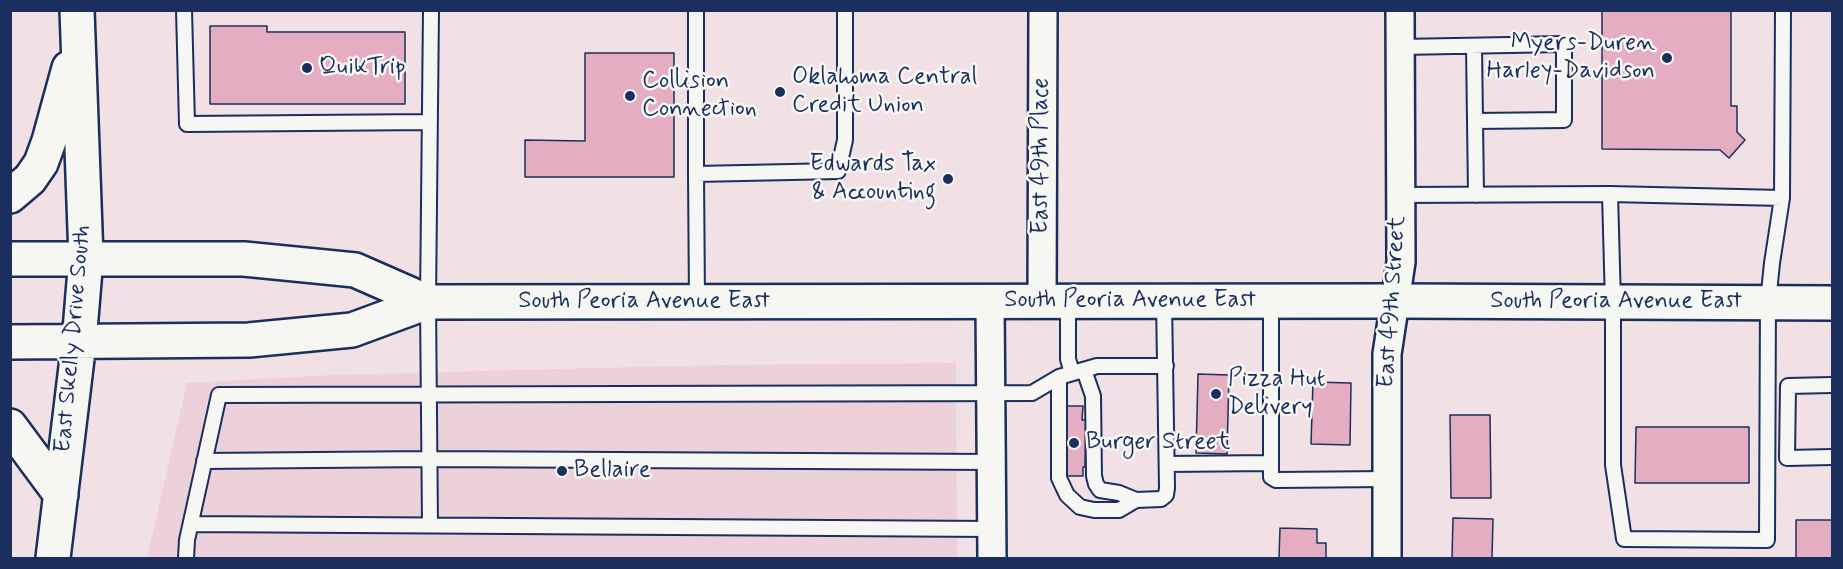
<!DOCTYPE html>
<style>
body{margin:0}
#map{position:relative;width:1843px;height:569px;overflow:hidden;background:#f1e0e4;font-family:Mynerve,sans-serif}
canvas{display:block}
.frame{position:absolute;inset:0;border:12px solid #1b2f5e;pointer-events:none}
</style>
<div id="map">
<canvas width="1843" height="569"></canvas>
<div class="frame"></div>
</div>
<script>
const context = document.querySelector('canvas').getContext('2d');
context.lineJoin = 'round';
function fillPath(path, color) { context.fillStyle = color; context.fill(path, 'evenodd'); }
const poly = rows => new Path2D(rows.map(r => 'M' + r).join(''));
function strokePath(path, color, width, dash) { context.strokeStyle = color; context.lineWidth = width; context.lineCap = dash ? 'butt' : 'round'; context.setLineDash(dash || []); context.stroke(path); }
function label(font, color, halo, rows, align = 'center') {
  context.font = font + ' Mynerve,sans-serif'; context.lineWidth = 5; context.setLineDash([]); context.textBaseline = 'middle'; context.strokeStyle = halo; context.fillStyle = color; for (const [text, x, y, turn = 0] of rows) {
    context.save(); context.translate(x, y); context.rotate((+turn || 0) * Math.PI / 180); context.textAlign = isNaN(turn) ? turn : align; if (halo) context.strokeText(text, 0, 0); context.fillText(text, 0, 0); context.restore();
  }
}
const built = poly([
 [956,363,957,558,147,558,187,383,334,375,556,369,724,365]
]);
const building = poly([
 [1602,10,1731,10,1731,106,1737,106,1737,132,1745,140,1729,158,1720,150,1602,149,1602,10],
 [210,26,267,26,267,32,405,32,405,104,210,104,210,26],
 [585,53,674,53,674,177,525,177,525,140,585,141,585,53],
 [1198,374,1229,375,1227,454,1196,453,1198,374],
 [1313,382,1351,383,1350,445,1311,444,1313,382],
 [1066,406,1083,406,1082,420,1086,420,1085,467,1083,467,1083,476,1066,476,1066,466,1063,466,1066,406],
 [1450,415,1490,415,1491,498,1451,498,1450,415],
 [1636,427,1749,427,1749,483,1635,483,1636,427],
 [1453,518,1493,519,1492,558,1452,558,1453,518],
 [1796,520,1832,520,1832,558,1796,558,1796,520],
 [1280,528,1317,529,1317,543,1326,543,1326,558,1279,558,1280,528]
]);
const service = poly([
 [184,10,187,124,429,122],
 [1474,46,1476,195],
 [1400,47,1564,44,1564,120,1475,121],
 [696,174,696,10],
 [1400,195,1610,194],
 [1782,198,1610,194,1613,303,1613,465,1624,539,1767,540,1768,302,1772,263,1782,198,1783,10],
 [1271,301,1271,477,1276,480,1387,479],
 [697,302,696,174,838,171,845,140,845,10],
 [1068,302,1068,359,1072,373],
 [1084,370,1093,396,1094,476,1096,484,1100,490,1119,493,1136,500,1161,499,1166,495,1167,488,1164,301],
 [1059,377,1059,478,1067,495,1080,507,1094,510,1119,510,1136,500],
 [1832,385,1788,386,1787,458,1832,457],
 [204,461,430,459,992,462],
 [1167,464,1271,463],
 [191,524,992,529],
 [430,525,428,302,431,10],
 [186,558,187,540,219,395,1032,393,1059,377,1097,366,1166,366]
]);
const minor = poly([
 [990,302,992,558],
 [1042,302,1043,10],
 [1387,558,1387,354,1401,262,1400,10]
]);
const secondary = poly([
 [10,196,30,179,41,163,49,141,69,68],
 [10,259,244,259,305,265,355,270,428,302],
 [10,342,249,340,352,330,428,302,1395,301,1832,303],
 [10,426,61,495],
 [53,558,79,342,86,258,77,10]
]);
const markers = [
 [1667,58,6,"#1b2f5e"],
 [307,68,6,"#1b2f5e"],
 [780,92,6,"#1b2f5e"],
 [630,96,6,"#1b2f5e"],
 [948,179,6,"#1b2f5e"],
 [1216,394,6,"#1b2f5e"],
 [1074,443,6,"#1b2f5e"],
 [562,471,6,"#1b2f5e"]
];
const poiNames = [
 ["Myers-Duren",1655,44,"right"],
 ["Harley-Davidson",1655,72,"right"],
 ["QuikTrip",319,68],
 ["Oklahoma Central",792,78],
 ["Credit Union",792,106],
 ["Collision",642,82],
 ["Connection",642,110],
 ["Edwards Tax",936,165,"right"],
 ["& Accounting",936,193,"right"],
 ["Pizza Hut",1228,380],
 ["Delivery",1228,408],
 ["Burger Street",1086,443],
 ["Bellaire",574,471]
];
const streetNames = [
 ["East 49th Place",1042,156,-90],
 ["South Peoria Avenue East",1130,301],
 ["South Peoria Avenue East",644,302],
 ["East 49th Street",1393,302,-86],
 ["South Peoria Avenue East",1616,302],
 ["East Skelly Drive South",74,339,-85]
];
fillPath(built, '#edd1da');
fillPath(building, '#e4adc2');
strokePath(building, '#1b2f5e', 1.5);
strokePath(service, '#1b2f5e', 18);
strokePath(minor, '#1b2f5e', 32);
strokePath(secondary, '#1b2f5e', 38);
strokePath(service, '#f6f6f2', 14);
strokePath(minor, '#f6f6f2', 27);
strokePath(secondary, '#f6f6f2', 33);
for (const [x, y, r, color] of markers) { const dot = new Path2D(); dot.arc(x, y, r, 0, 2 * Math.PI); context.fillStyle = color; context.fill(dot); strokePath(dot, '#f6f6f2', 2); }
label('24px', '#1b2f5e', '#f6f6f2', poiNames, 'left');
label('24px', '#1b2f5e', '#f6f6f2', streetNames);
</script>
